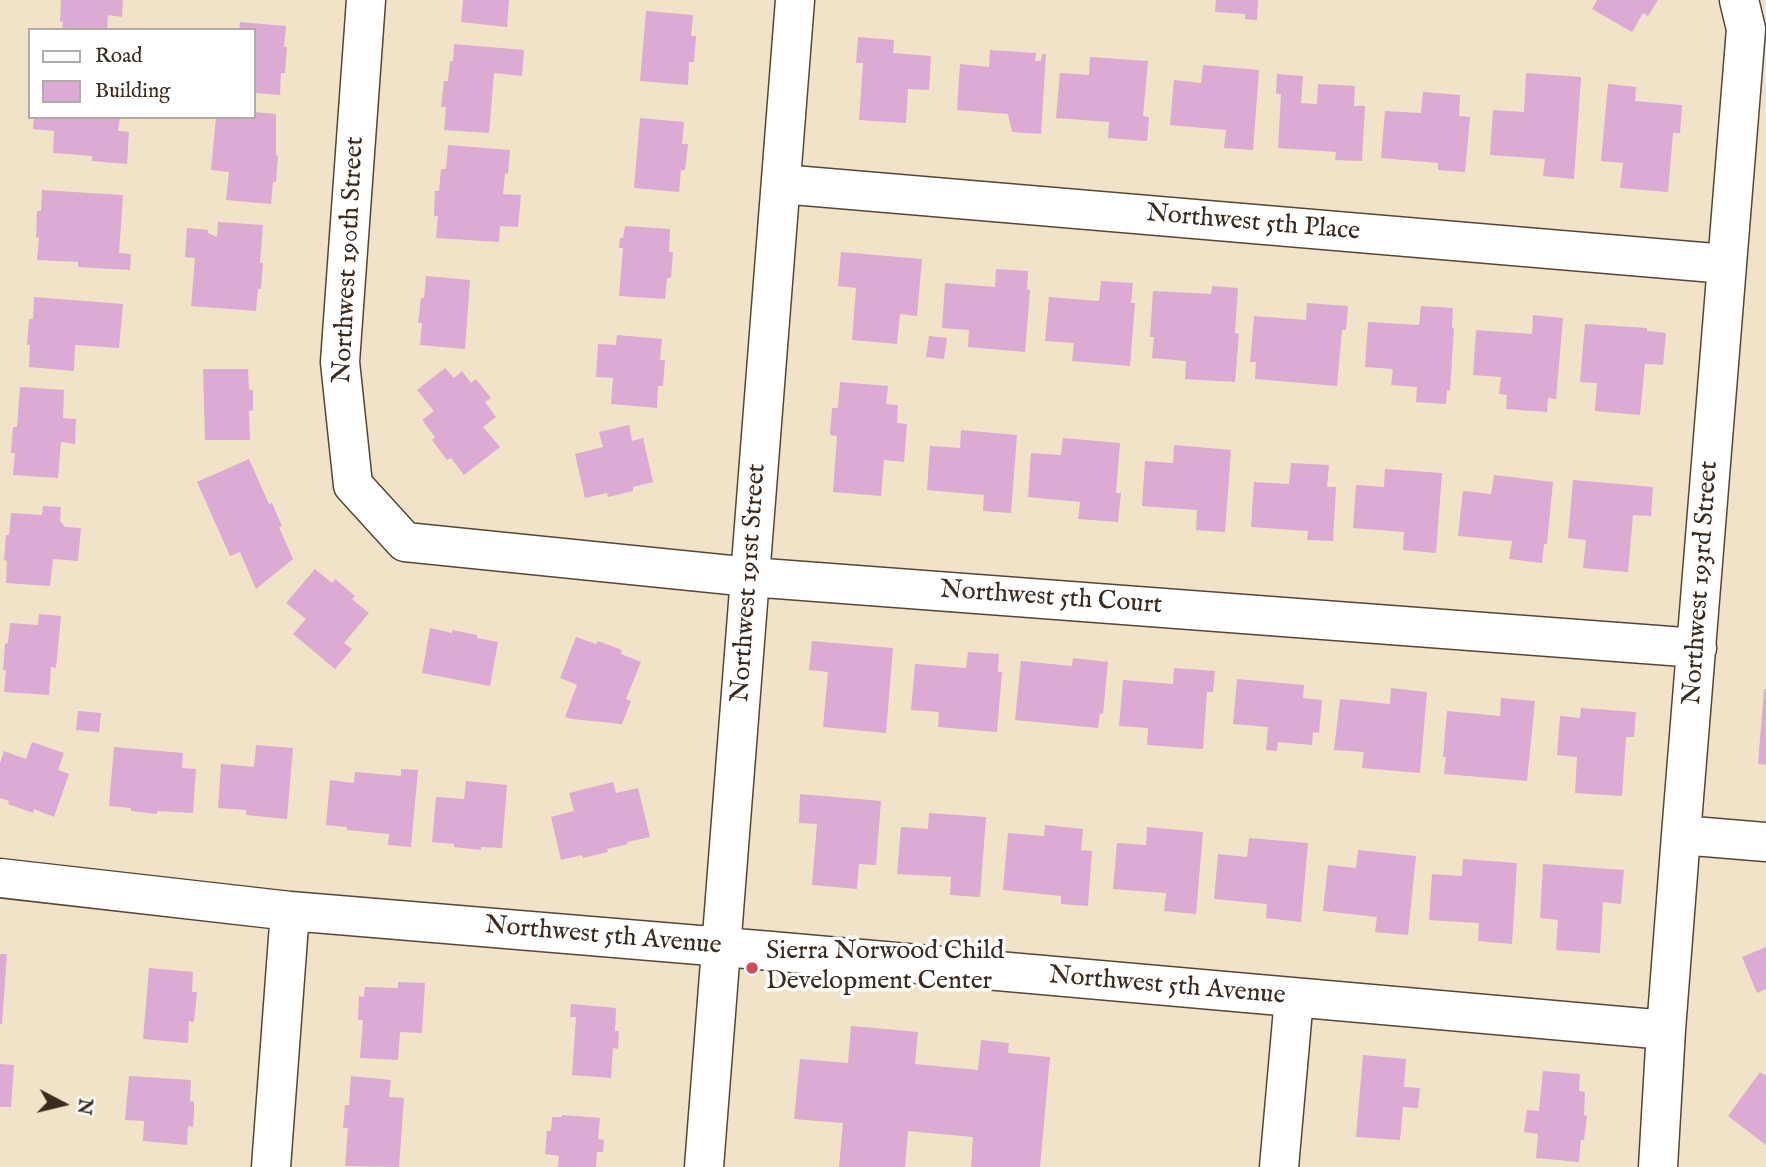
<!DOCTYPE html>
<style>
body{margin:0}
#map{position:relative;width:1766px;height:1167px;overflow:hidden;background:#f1e3c7;font-family:"IM FELL English",serif}
canvas{display:block}
.legend{position:absolute;left:28px;top:28px;width:228px;height:91px;box-sizing:border-box;background:#fff;border:2px solid #b1aaa5;margin:0;padding:9px 12px;list-style:none;font-size:21px;color:#3b2a1e}
.legend li{display:flex;align-items:center;gap:14px;height:35px}
.legend b{width:35px;border:2px solid #b1aaa5}
.north{position:absolute;left:28px;top:1069px;width:70px;height:70px;-webkit-text-stroke:5px #fff;paint-order:stroke;rotate:97deg;font-size:19px;font-weight:700;line-height:28px;text-align:center;color:#3b2a1e}
.north::after{content:'';display:block;margin:auto;width:24px;height:32px;background:#3b2a1e;clip-path:polygon(50% 0,100% 100%,50% 72%,0 100%)}
</style>
<div id="map">
<canvas width="1766" height="1167"></canvas>
<ul class="legend">
<li><b style="height:9px;background:#fff"></b>Road</li>
<li><b style="height:19px;background:#dbabd3"></b>Building</li>
</ul>
<div class="north">N</div>
</div>
<script>
const context = document.querySelector('canvas').getContext('2d');
context.lineJoin = 'round';
function fillPath(path, color) { context.fillStyle = color; context.fill(path, 'evenodd'); }
const poly = rows => new Path2D(rows.map(r => 'M' + r).join(''));
function strokePath(path, color, width, dash) { context.strokeStyle = color; context.lineWidth = width; context.lineCap = dash ? 'butt' : 'round'; context.setLineDash(dash || []); context.stroke(path); }
function label(font, color, halo, rows, align = 'center') {
  context.font = font + ' "IM FELL English",serif'; context.lineWidth = 7; context.setLineDash([]); context.textBaseline = 'middle'; context.strokeStyle = halo; context.fillStyle = color; for (const [text, x, y, turn = 0] of rows) {
    context.save(); context.translate(x, y); context.rotate((+turn || 0) * Math.PI / 180); context.textAlign = isNaN(turn) ? turn : align; if (halo) context.strokeText(text, 0, 0); context.fillText(text, 0, 0); context.restore();
  }
}
const building = poly([
 [61,0,123,0,122,17,108,15,107,30,62,30,63,22,60,21],
 [463,0,509,0,507,27,461,22],
 [1216,0,1258,0,1257,20,1245,19,1245,14,1215,12],
 [1597,0,1658,0,1648,16,1643,13,1632,32,1592,9],
 [646,11,693,15,691,36,696,36,694,62,689,62,688,85,640,81],
 [240,22,286,26,284,47,287,47,285,73,281,73,280,95,254,93,254,30,239,30],
 [858,37,894,40,893,53,931,56,929,90,908,89,906,123,859,120,863,63,856,63],
 [454,44,524,50,522,76,494,73,489,133,444,130,446,107,441,107,444,81,448,81,450,61,453,61],
 [990,50,1036,53,1035,61,1041,61,1042,54,1046,54,1041,134,1012,132,1008,114,957,110,960,64,989,67],
 [1090,57,1148,61,1143,116,1149,117,1147,141,1108,138,1109,122,1056,118,1060,73,1089,75],
 [1203,65,1259,70,1253,150,1224,148,1226,130,1170,125,1174,80,1201,83],
 [1526,73,1581,77,1574,179,1543,176,1545,159,1490,155,1493,110,1524,112],
 [1277,74,1303,76,1301,103,1317,104,1318,84,1355,86,1354,106,1365,106,1362,161,1335,160,1336,152,1278,148,1281,94,1276,94],
 [1608,84,1636,87,1635,101,1682,105,1680,133,1673,133,1668,192,1620,188,1623,163,1601,161],
 [1423,92,1460,95,1459,116,1470,117,1465,172,1438,170,1438,163,1381,158,1385,111,1421,113],
 [254,112,276,114,276,155,278,156,276,182,273,182,271,204,226,200,229,172,211,170,216,117,254,117],
 [34,117,120,117,118,131,129,132,127,164,92,161,92,156,53,153,54,131,33,129],
 [640,118,684,122,682,144,688,144,685,170,681,170,679,192,634,188],
 [448,145,510,150,508,174,505,173,503,194,521,195,518,227,500,226,499,242,436,238,438,216,434,216,435,191,439,191,441,169,446,169],
 [42,190,123,195,119,253,131,254,130,270,78,267,78,262,37,260,39,238,36,237,37,211,41,211],
 [218,222,263,225,260,263,263,263,261,289,258,289,256,311,191,306,195,258,185,257,187,228,208,230,208,233,217,237],
 [625,226,670,229,669,252,673,252,671,278,667,278,665,299,619,296,623,248,619,248,620,238,623,238],
 [841,252,922,259,917,316,900,314,897,344,852,340,856,288,838,286],
 [996,269,1028,271,1027,289,1030,290,1025,352,968,347,969,330,942,328,945,283,995,287],
 [426,276,470,280,465,349,420,345,422,323,418,323,421,298,424,298],
 [1101,281,1133,283,1131,303,1135,303,1130,366,1072,361,1074,343,1045,341,1049,297,1099,301],
 [1212,286,1238,288,1235,333,1239,334,1235,382,1185,379,1186,361,1152,358,1154,337,1150,337,1153,291,1211,294],
 [34,297,123,304,119,348,75,345,74,371,29,367,30,345,27,345,29,319,33,319],
 [1307,303,1348,306,1346,330,1342,330,1337,386,1255,379,1256,362,1250,362,1254,316,1306,320],
 [1421,306,1453,308,1452,328,1454,328,1450,391,1447,390,1446,404,1416,402,1417,387,1391,385,1393,369,1365,367,1368,322,1419,325],
 [1533,315,1563,318,1556,399,1548,398,1547,412,1506,409,1507,395,1499,394,1501,377,1473,375,1476,330,1532,334],
 [1585,324,1647,328,1647,331,1666,333,1663,365,1645,364,1640,415,1595,411,1597,383,1580,382],
 [617,335,662,339,660,360,665,360,663,386,658,386,657,408,611,404,613,378,596,377,598,344,616,345],
 [929,336,947,338,944,359,926,357],
 [445,368,454,378,462,371,471,383,476,379,491,398,485,402,496,417,483,427,500,447,464,475,451,458,447,460,432,440,435,437,422,420,434,411,417,390],
 [203,369,248,369,249,390,253,390,253,410,249,411,250,440,205,440],
 [840,382,888,386,886,404,898,405,897,423,907,424,904,462,884,460,881,496,833,492,837,436,830,435,832,408,838,408],
 [20,387,64,390,63,418,76,419,75,444,61,442,58,478,13,475,15,453,11,453,13,427,17,427],
 [629,425,632,441,643,438,653,482,633,487,633,491,608,497,607,493,585,498,575,454,603,447,599,432],
 [961,430,1017,435,1011,513,983,511,984,495,927,490,930,446,960,448],
 [1063,438,1120,443,1116,493,1121,493,1118,522,1078,519,1080,502,1028,497,1031,453,1061,455],
 [1174,445,1231,450,1225,532,1196,530,1197,510,1142,506,1145,461,1173,463],
 [249,459,269,504,272,503,282,526,279,527,293,559,256,589,240,552,230,556,197,482],
 [1291,463,1329,465,1327,487,1336,487,1333,541,1307,540,1308,531,1251,527,1254,482,1289,484],
 [1385,469,1442,473,1436,553,1403,550,1404,532,1353,528,1356,485,1384,487],
 [1494,475,1553,482,1547,544,1544,544,1542,563,1509,559,1512,541,1458,536,1463,491,1491,494],
 [1573,480,1653,487,1651,516,1633,515,1628,572,1583,568,1586,540,1568,538],
 [43,506,61,507,60,521,65,527,81,528,78,561,53,559,50,586,6,583,7,561,4,560,6,535,9,535,11,513,42,515],
 [315,569,332,583,335,579,355,596,352,599,369,613,344,643,352,649,335,669,293,634,306,619,286,603],
 [39,614,61,616,56,668,51,667,49,695,4,692,6,670,3,670,5,644,8,643,10,623,38,625],
 [430,628,452,633,452,630,477,635,477,638,498,642,490,686,422,673],
 [576,637,596,644,598,641,622,650,621,654,641,662,626,699,631,701,622,724,572,719,565,717,577,685,560,678],
 [812,641,893,648,886,733,823,727,828,672,809,670],
 [968,652,999,654,998,672,1002,672,997,732,938,727,939,712,911,710,915,664,966,668],
 [1073,658,1108,662,1103,714,1100,713,1098,728,1015,720,1021,661,1072,666],
 [1174,668,1215,671,1213,692,1207,692,1203,749,1147,745,1148,728,1119,726,1123,680,1173,684],
 [1237,679,1304,685,1303,698,1322,700,1319,733,1313,732,1312,745,1278,742,1277,751,1266,750,1268,727,1233,724],
 [1391,688,1427,692,1420,773,1362,768,1364,752,1334,750,1340,699,1390,704],
 [1764,689,1766,689,1766,765,1758,764],
 [1501,698,1535,701,1527,781,1444,774,1446,757,1443,757,1447,711,1500,716],
 [1581,708,1636,712,1634,737,1626,737,1622,796,1575,793,1577,757,1557,755,1560,716,1580,718],
 [78,711,101,713,99,732,76,730],
 [32,742,64,753,58,770,69,774,54,817,34,809,33,813,8,804,9,801,0,798,0,763,4,751,26,759],
 [256,745,293,748,287,819,246,815,246,810,218,808,221,764,254,767],
 [114,747,183,753,182,768,196,769,193,813,157,811,157,814,131,811,131,808,109,806],
 [401,769,418,770,411,847,388,845,389,834,347,830,347,827,326,825,330,780,354,783,355,772,401,776],
 [466,781,507,785,502,848,481,847,481,850,454,847,454,844,432,842,436,797,464,799],
 [613,782,616,793,638,788,650,837,627,842,628,844,607,849,608,852,583,858,582,855,561,860,551,817,574,811,569,793],
 [800,794,881,801,876,865,859,864,857,889,812,885,817,824,799,823],
 [929,813,986,817,980,897,950,895,951,877,897,874,901,827,928,829],
 [1045,825,1083,829,1081,850,1092,851,1088,906,1061,904,1061,896,1003,890,1008,833,1044,836],
 [1147,827,1203,832,1196,914,1164,911,1166,893,1113,889,1117,843,1146,845],
 [1249,838,1308,843,1301,922,1266,918,1267,904,1214,899,1218,854,1247,857],
 [1358,850,1416,856,1408,935,1375,932,1377,917,1323,911,1328,865,1356,868],
 [1463,859,1517,863,1512,944,1478,941,1479,923,1429,920,1432,874,1462,876],
 [1543,864,1624,870,1621,904,1603,902,1600,953,1556,950,1558,920,1540,918],
 [1766,947,1766,989,1757,993,1742,957],
 [0,954,7,954,2,1024,0,1024],
 [149,968,193,972,192,992,197,992,194,1022,189,1021,188,1043,143,1039],
 [398,982,425,983,422,1033,400,1032,398,1060,360,1058,363,1020,358,1020,359,996,364,997,365,987,398,988],
 [571,1004,616,1008,615,1031,619,1031,618,1049,613,1048,611,1078,572,1075,576,1017,570,1017],
 [851,1026,918,1032,915,1064,978,1070,981,1040,1009,1043,1008,1053,1050,1057,1040,1167,971,1167,973,1137,908,1131,905,1167,839,1167,843,1123,794,1119,800,1059,848,1063],
 [1363,1055,1406,1059,1404,1087,1420,1088,1418,1108,1403,1107,1400,1140,1356,1137],
 [0,1064,14,1065,11,1107,0,1107],
 [1543,1071,1580,1074,1579,1091,1585,1092,1584,1115,1587,1116,1584,1140,1581,1140,1579,1162,1536,1158,1538,1134,1524,1132,1527,1110,1539,1111],
 [1760,1072,1766,1076,1766,1145,1728,1116],
 [129,1076,191,1080,190,1101,194,1102,194,1114,193,1127,188,1126,187,1145,143,1141,144,1121,125,1120],
 [351,1076,391,1080,389,1097,404,1098,399,1167,345,1166,348,1128,343,1128,345,1105,349,1105],
 [562,1115,600,1118,598,1139,604,1140,603,1152,597,1152,596,1167,558,1167,559,1156,545,1154,547,1131,551,1131,552,1117,562,1117]
]);
const minor = poly([
 [366,0,340,362,353,485,405,542,750,577,1697,648],
 [781,184,1726,264],
 [1681,835,1766,842],
 [0,878,290,911,771,951,1666,1030],
 [271,1167,290,911],
 [704,1167,795,0],
 [1279,1167,1294,998],
 [1658,1167,1666,1030,1681,835,1746,29,1739,0]
]);
const markers = [
 [752,968,7,"#d1495b"]
];
const streetNames = [
 ["Northwest 5th Place",1253,224,5],
 ["Northwest 190th Street",350,260,-87],
 ["Northwest 191st Street",750,583,-86],
 ["Northwest 193rd Street",1702,583,-86],
 ["Northwest 5th Court",1051,599,4],
 ["Northwest 5th Avenue",603,937,5],
 ["Northwest 5th Avenue",1167,987,5]
];
const poiNames = [
 ["Sierra Norwood Child",766,953],
 ["Development Center",766,983]
];
fillPath(building, '#dbabd3');
strokePath(minor, '#564637', 41);
strokePath(minor, '#fff', 38);
for (const [x, y, r, color] of markers) { const dot = new Path2D(); dot.arc(x, y, r, 0, 2 * Math.PI); context.fillStyle = color; context.fill(dot); strokePath(dot, '#fff', 2.5); }
label('26px', '#3b2a1e', '#fff', streetNames);
label('26px', '#3b2a1e', '#fff', poiNames, 'left');
</script>
